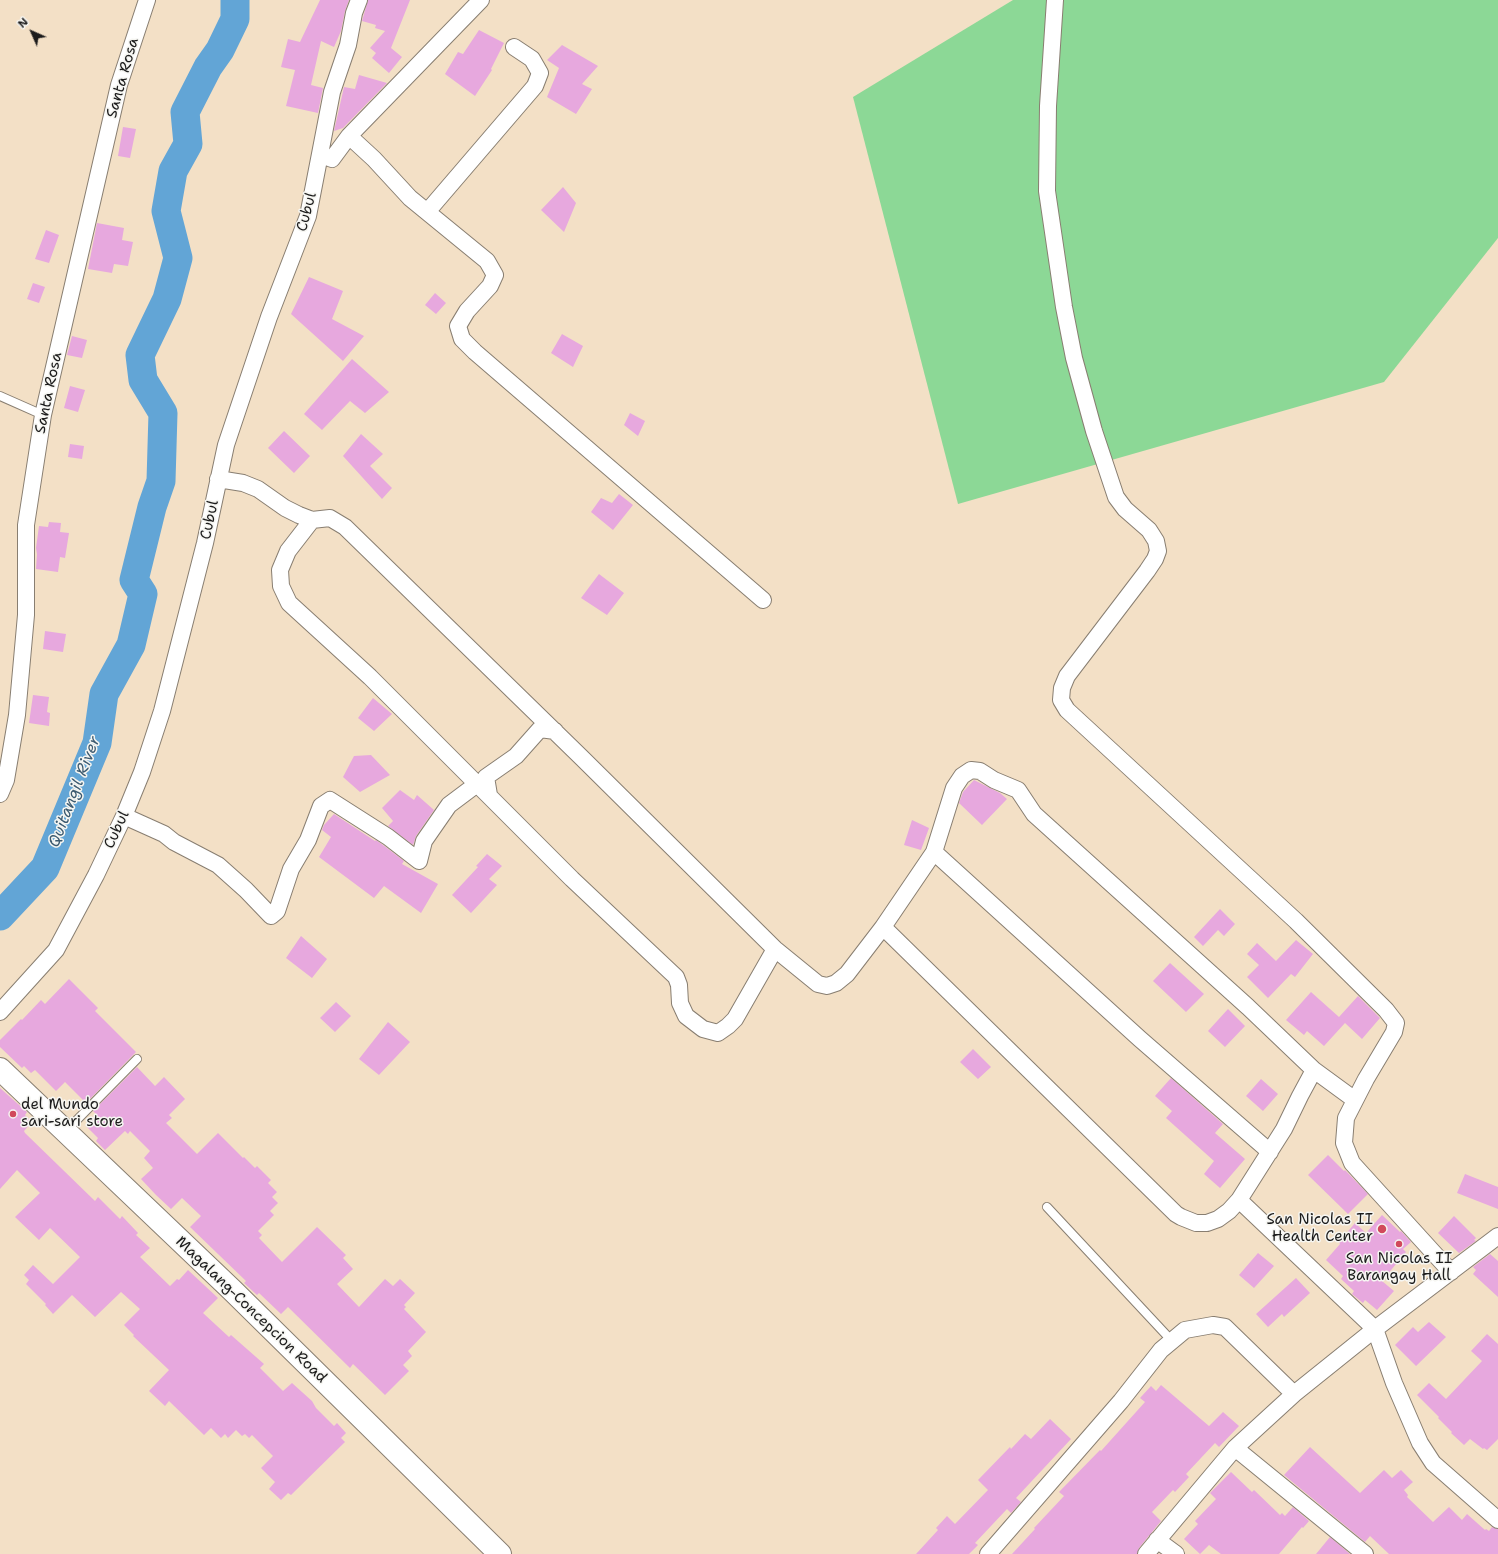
<!DOCTYPE html>
<style>
body{margin:0}
#map{position:relative;width:1498px;height:1554px;overflow:hidden;background:#f3e0c6;font-family:"Shantell Sans",sans-serif}
canvas{display:block}
.north{position:absolute;left:12px;top:12px;width:40px;height:40px;-webkit-text-stroke:3px #f6f6f2;paint-order:stroke;rotate:315deg;font-size:11px;font-weight:700;line-height:16px;text-align:center;color:#1c1c1c}
.north::after{content:'';display:block;margin:auto;width:14px;height:18px;background:#1c1c1c;clip-path:polygon(50% 0,100% 100%,50% 72%,0 100%)}
</style>
<div id="map">
<canvas width="1498" height="1554"></canvas>
<div class="north">N</div>
</div>
<script>
const context = document.querySelector('canvas').getContext('2d');
context.lineJoin = 'round';
function fillPath(path, color) { context.fillStyle = color; context.fill(path, 'evenodd'); }
const poly = rows => new Path2D(rows.map(r => 'M' + r).join(''));
function strokePath(path, color, width, dash) { context.strokeStyle = color; context.lineWidth = width; context.lineCap = dash ? 'butt' : 'round'; context.setLineDash(dash || []); context.stroke(path); }
function label(font, color, halo, rows, align = 'center') {
  context.font = font + ' "Shantell Sans",sans-serif'; context.lineWidth = 3; context.setLineDash([]); context.textBaseline = 'middle'; context.strokeStyle = halo; context.fillStyle = color; for (const [text, x, y, turn = 0] of rows) {
    context.save(); context.translate(x, y); context.rotate((+turn || 0) * Math.PI / 180); context.textAlign = isNaN(turn) ? turn : align; if (halo) context.strokeText(text, 0, 0); context.fillText(text, 0, 0); context.restore();
  }
}
const green = poly([
 [1013,0,1498,0,1498,238,1384,382,958,504,853,97]
]);
const river = poly([
 [0,916,45,868,97,743,104,694,131,645,143,594,134,580,152,507,161,481,163,413,143,380,140,355,167,299,178,258,166,211,173,171,188,144,185,112,208,67,220,50,235,19,235,0]
]);
const building = poly([
 [320,0,349,0,345,11,341,31,334,47,321,41,311,85,323,88,318,113,286,106,295,70,281,67,288,39,300,42],
 [368,0,410,0,391,48,402,57,389,73,372,58,376,53,370,48,385,31,375,28,376,25,362,21],
 [479,30,504,43,491,69,492,70,475,96,445,74,458,52,463,54],
 [562,45,598,66,582,84,592,89,576,114,547,97,559,68,547,60],
 [359,75,387,83,343,128,334,131,344,87,355,89],
 [123,127,136,129,130,158,118,156],
 [563,187,576,203,564,232,541,210],
 [97,223,124,228,122,240,133,242,128,266,114,264,112,273,88,269],
 [46,230,59,235,49,263,35,259],
 [309,277,343,291,332,319,364,336,343,361,291,314],
 [33,283,45,287,39,303,27,299],
 [435,293,446,303,436,314,425,305],
 [562,334,583,346,573,367,551,353],
 [72,336,87,340,82,358,67,355],
 [352,359,389,392,365,413,350,401,322,430,304,414],
 [70,386,85,390,78,412,64,408],
 [630,413,645,421,638,436,624,425],
 [284,431,310,456,294,473,268,448],
 [361,434,383,454,370,466,392,488,382,499,343,456],
 [70,444,84,446,82,459,68,457],
 [619,494,633,505,613,530,591,512,601,498,612,503],
 [49,522,61,523,60,532,69,533,65,558,60,557,58,572,36,569,37,554,36,548,39,526,48,527],
 [599,574,624,593,607,615,581,598],
 [45,631,66,634,63,652,43,649],
 [33,695,49,697,47,712,50,713,49,726,29,723],
 [373,698,392,714,374,731,358,718],
 [371,755,390,775,360,792,343,777,354,756],
 [974,780,1000,793,1007,799,982,825,959,803,963,792],
 [400,790,414,800,417,795,434,810,416,836,413,845,388,826,393,821,382,808],
 [334,814,375,841,376,840,383,845,404,861,402,864,438,884,421,913,384,886,374,898,319,857,331,837,322,830,324,825],
 [912,820,929,828,921,850,904,845],
 [487,854,502,866,489,879,497,885,471,913,452,895,478,867,476,866],
 [1220,909,1235,924,1224,936,1218,930,1203,946,1194,937],
 [301,936,327,959,312,978,286,958],
 [1296,940,1313,954,1295,977,1291,974,1268,998,1247,977,1259,965,1247,954,1257,943,1276,961],
 [1170,963,1204,994,1186,1012,1153,981],
 [69,979,98,1008,95,1011,136,1052,86,1103,65,1082,56,1091,35,1070,31,1073,24,1066,22,1068,0,1047,0,1040,21,1019,22,1020,41,1000,45,1004],
 [1311,992,1339,1017,1358,996,1380,1018,1362,1039,1345,1023,1324,1046,1307,1031,1304,1035,1286,1020],
 [336,1002,351,1016,335,1032,320,1018],
 [1228,1009,1245,1026,1225,1047,1208,1031],
 [388,1022,410,1042,379,1075,359,1059],
 [973,1049,991,1067,978,1079,960,1062],
 [137,1067,155,1086,164,1077,185,1099,169,1115,172,1118,166,1123,197,1154,218,1133,243,1158,244,1157,255,1168,257,1166,271,1180,268,1183,277,1192,272,1197,278,1203,270,1211,274,1215,258,1231,262,1235,259,1238,282,1262,317,1227,346,1255,343,1258,353,1269,337,1284,359,1307,385,1279,393,1286,400,1279,415,1293,404,1305,406,1307,404,1309,426,1332,408,1351,412,1356,403,1365,409,1371,385,1395,353,1364,350,1368,288,1307,281,1314,259,1293,257,1295,244,1283,246,1281,190,1227,201,1216,182,1198,171,1209,156,1195,141,1179,153,1168,144,1158,150,1151,130,1131,128,1134,125,1131,105,1150,96,1141,98,1138,86,1126,97,1115,93,1111],
 [1171,1078,1223,1124,1215,1133,1245,1159,1220,1188,1204,1174,1214,1161,1166,1118,1172,1111,1155,1096],
 [1261,1079,1278,1094,1263,1111,1246,1096],
 [0,1088,27,1112,25,1115,32,1122,24,1131,25,1133,95,1201,98,1197,120,1219,122,1216,138,1233,136,1235,150,1248,140,1257,170,1286,177,1279,179,1280,188,1270,218,1298,203,1313,229,1337,231,1335,264,1364,260,1368,283,1391,292,1383,312,1401,316,1408,334,1426,337,1423,346,1433,341,1438,345,1442,291,1495,288,1493,281,1500,269,1489,275,1482,261,1468,273,1456,252,1435,249,1438,245,1434,242,1436,236,1430,228,1438,225,1434,221,1438,211,1428,204,1435,169,1401,165,1406,149,1391,169,1370,133,1336,134,1335,124,1325,140,1309,121,1292,95,1317,72,1295,53,1314,45,1305,46,1304,26,1284,29,1280,24,1275,33,1265,53,1284,80,1257,50,1228,39,1240,15,1217,40,1193,17,1170,0,1189],
 [1328,1155,1344,1171,1345,1170,1368,1194,1348,1214,1308,1175],
 [1465,1174,1498,1187,1498,1209,1457,1193],
 [1382,1215,1400,1232,1401,1231,1411,1242,1403,1249,1406,1252,1382,1281,1394,1291,1377,1310,1365,1300,1363,1303,1352,1294,1354,1291,1341,1279,1343,1276,1326,1260,1340,1244,1339,1242,1355,1223,1366,1233],
 [1454,1216,1476,1238,1474,1240,1476,1241,1459,1253,1438,1233],
 [1258,1253,1274,1266,1254,1288,1239,1275],
 [1490,1254,1498,1261,1498,1297,1473,1274,1476,1270,1473,1267],
 [1296,1278,1310,1293,1284,1317,1282,1314,1268,1327,1256,1314],
 [1429,1322,1446,1337,1416,1366,1395,1345,1413,1327,1418,1332],
 [1487,1334,1498,1344,1498,1439,1487,1450,1484,1448,1483,1449,1470,1439,1464,1445,1451,1433,1452,1432,1438,1418,1439,1417,1417,1395,1429,1383,1446,1399,1482,1361,1471,1351],
 [1161,1385,1209,1426,1223,1412,1239,1426,1219,1447,1215,1443,1186,1474,1189,1477,1175,1492,1173,1490,1152,1512,1161,1521,1139,1548,1137,1554,1012,1554,1035,1529,1034,1528,1064,1496,1059,1492,1100,1450,1101,1451,1145,1402,1140,1398,1151,1386,1156,1391],
 [1050,1419,1071,1439,1016,1498,1021,1502,1011,1513,1007,1509,975,1543,978,1545,969,1554,916,1554,938,1530,936,1528,947,1516,955,1524,988,1490,978,1480,1010,1447,1011,1449,1025,1434,1031,1439],
 [1310,1447,1360,1493,1384,1470,1392,1478,1401,1470,1413,1482,1404,1490,1408,1495,1407,1497,1433,1522,1449,1507,1462,1520,1467,1514,1485,1530,1486,1529,1489,1531,1492,1527,1498,1529,1498,1554,1389,1554,1370,1536,1365,1542,1284,1475],
 [1231,1472,1252,1492,1254,1490,1280,1515,1282,1513,1285,1516,1293,1507,1309,1521,1303,1528,1302,1527,1279,1554,1221,1554,1209,1545,1200,1554,1184,1539,1198,1524,1195,1521,1216,1499,1210,1493],
 [1330,1537,1350,1554,1316,1554]
]);
const lane = poly([
 [0,396,43,415],
 [66,1131,137,1059],
 [1047,1207,1172,1341]
]);
const street = poly([
 [1055,0,1048,106,1047,191,1064,307,1074,358,1094,431,1116,497,1125,509,1149,530,1156,541,1158,551,1155,559,1147,571,1067,676,1062,688,1061,700,1067,710,1296,921,1386,1010,1396,1023,1394,1032,1366,1079,1346,1118,1344,1143,1352,1163,1451,1272],
 [349,136,481,0],
 [320,154,332,159,349,136,374,159,410,198,487,261,495,275,490,286,467,311,458,326,462,339,475,352,763,600],
 [427,212,535,86,540,73,532,59,514,47],
 [218,479,243,483,258,489,285,508,299,515,312,520,330,518,345,527,582,758,775,949,818,984,827,986,836,983,847,974,883,927],
 [312,520,288,551,280,570,281,586,289,603,370,677,572,879,676,977,679,985,680,1003,686,1016,703,1029,718,1033,728,1026,735,1019,775,949],
 [0,794,6,780,17,715,26,615,26,525,43,415,119,85,147,0],
 [489,795,486,777,516,756,540,729,555,731],
 [124,816,164,834,174,842,218,865,246,890,271,916,277,911,291,869,308,840,321,806,330,800,388,837,419,861,424,841,449,805,477,784],
 [934,852,1140,1039,1270,1152],
 [0,1012,56,950,96,875,124,816,142,772,162,711,205,543,226,445,269,317,308,216,332,92,348,45,354,13,359,0],
 [1355,1100,1314,1070,1248,1007,1034,814,1018,790,994,780,980,771,971,770,962,776,954,788,934,852,883,927,1176,1214,1181,1217,1196,1223,1207,1223,1218,1219,1229,1211,1239,1200,1375,1329,1394,1383,1420,1443,1433,1463,1498,1520],
 [1239,1200,1284,1129,1300,1096,1314,1070],
 [1235,1448,1365,1554],
 [1157,1540,1176,1554],
 [988,1554,1121,1401,1161,1350,1185,1330,1213,1325,1225,1327,1294,1394],
 [1146,1554,1235,1448,1294,1394,1375,1329,1498,1236]
]);
const primary = poly([
 [0,1069,232,1290,500,1554]
]);
const markers = [
 [13,1114,4,"#d1495b"],
 [1382,1229,5,"#d1495b"],
 [1399,1244,4,"#d1495b"]
];
const streetNames = [
 ["Santa Rosa",123,78,-74],
 ["Cubul",307,212,-75],
 ["Santa Rosa",49,393,-78],
 ["Cubul",210,520,-78],
 ["Cubul",117,830,-65],
 ["Magalang-Concepcion Road",251,1310,44]
];
const poiNames = [
 ["del Mundo",21,1105],
 ["sari-sari store",21,1122],
 ["San Nicolas II",1373,1220,"right"],
 ["Health Center",1373,1237,"right"],
 ["San Nicolas II",1399,1259,"center"],
 ["Barangay Hall",1399,1276,"center"]
];
const waterNames = [
 ["Quitangil River",75,792,-69]
];
fillPath(green, '#8cd896');
strokePath(river, '#62a5d6', 29);
fillPath(building, '#e7a8de');
strokePath(lane, '#887e71', 10);
strokePath(street, '#887e71', 18);
strokePath(primary, '#887e71', 24);
strokePath(lane, '#fff', 8);
strokePath(street, '#fff', 16);
strokePath(primary, '#fff', 22);
for (const [x, y, r, color] of markers) { const dot = new Path2D(); dot.arc(x, y, r, 0, 2 * Math.PI); context.fillStyle = color; context.fill(dot); strokePath(dot, '#f6f6f2', 1.5); }
label('15px', '#1c1c1c', '#f6f6f2', streetNames);
label('15px', '#1c1c1c', '#f6f6f2', poiNames, 'left');
label('italic 16px', '#3c5a70', '#f6f6f2', waterNames);
</script>
